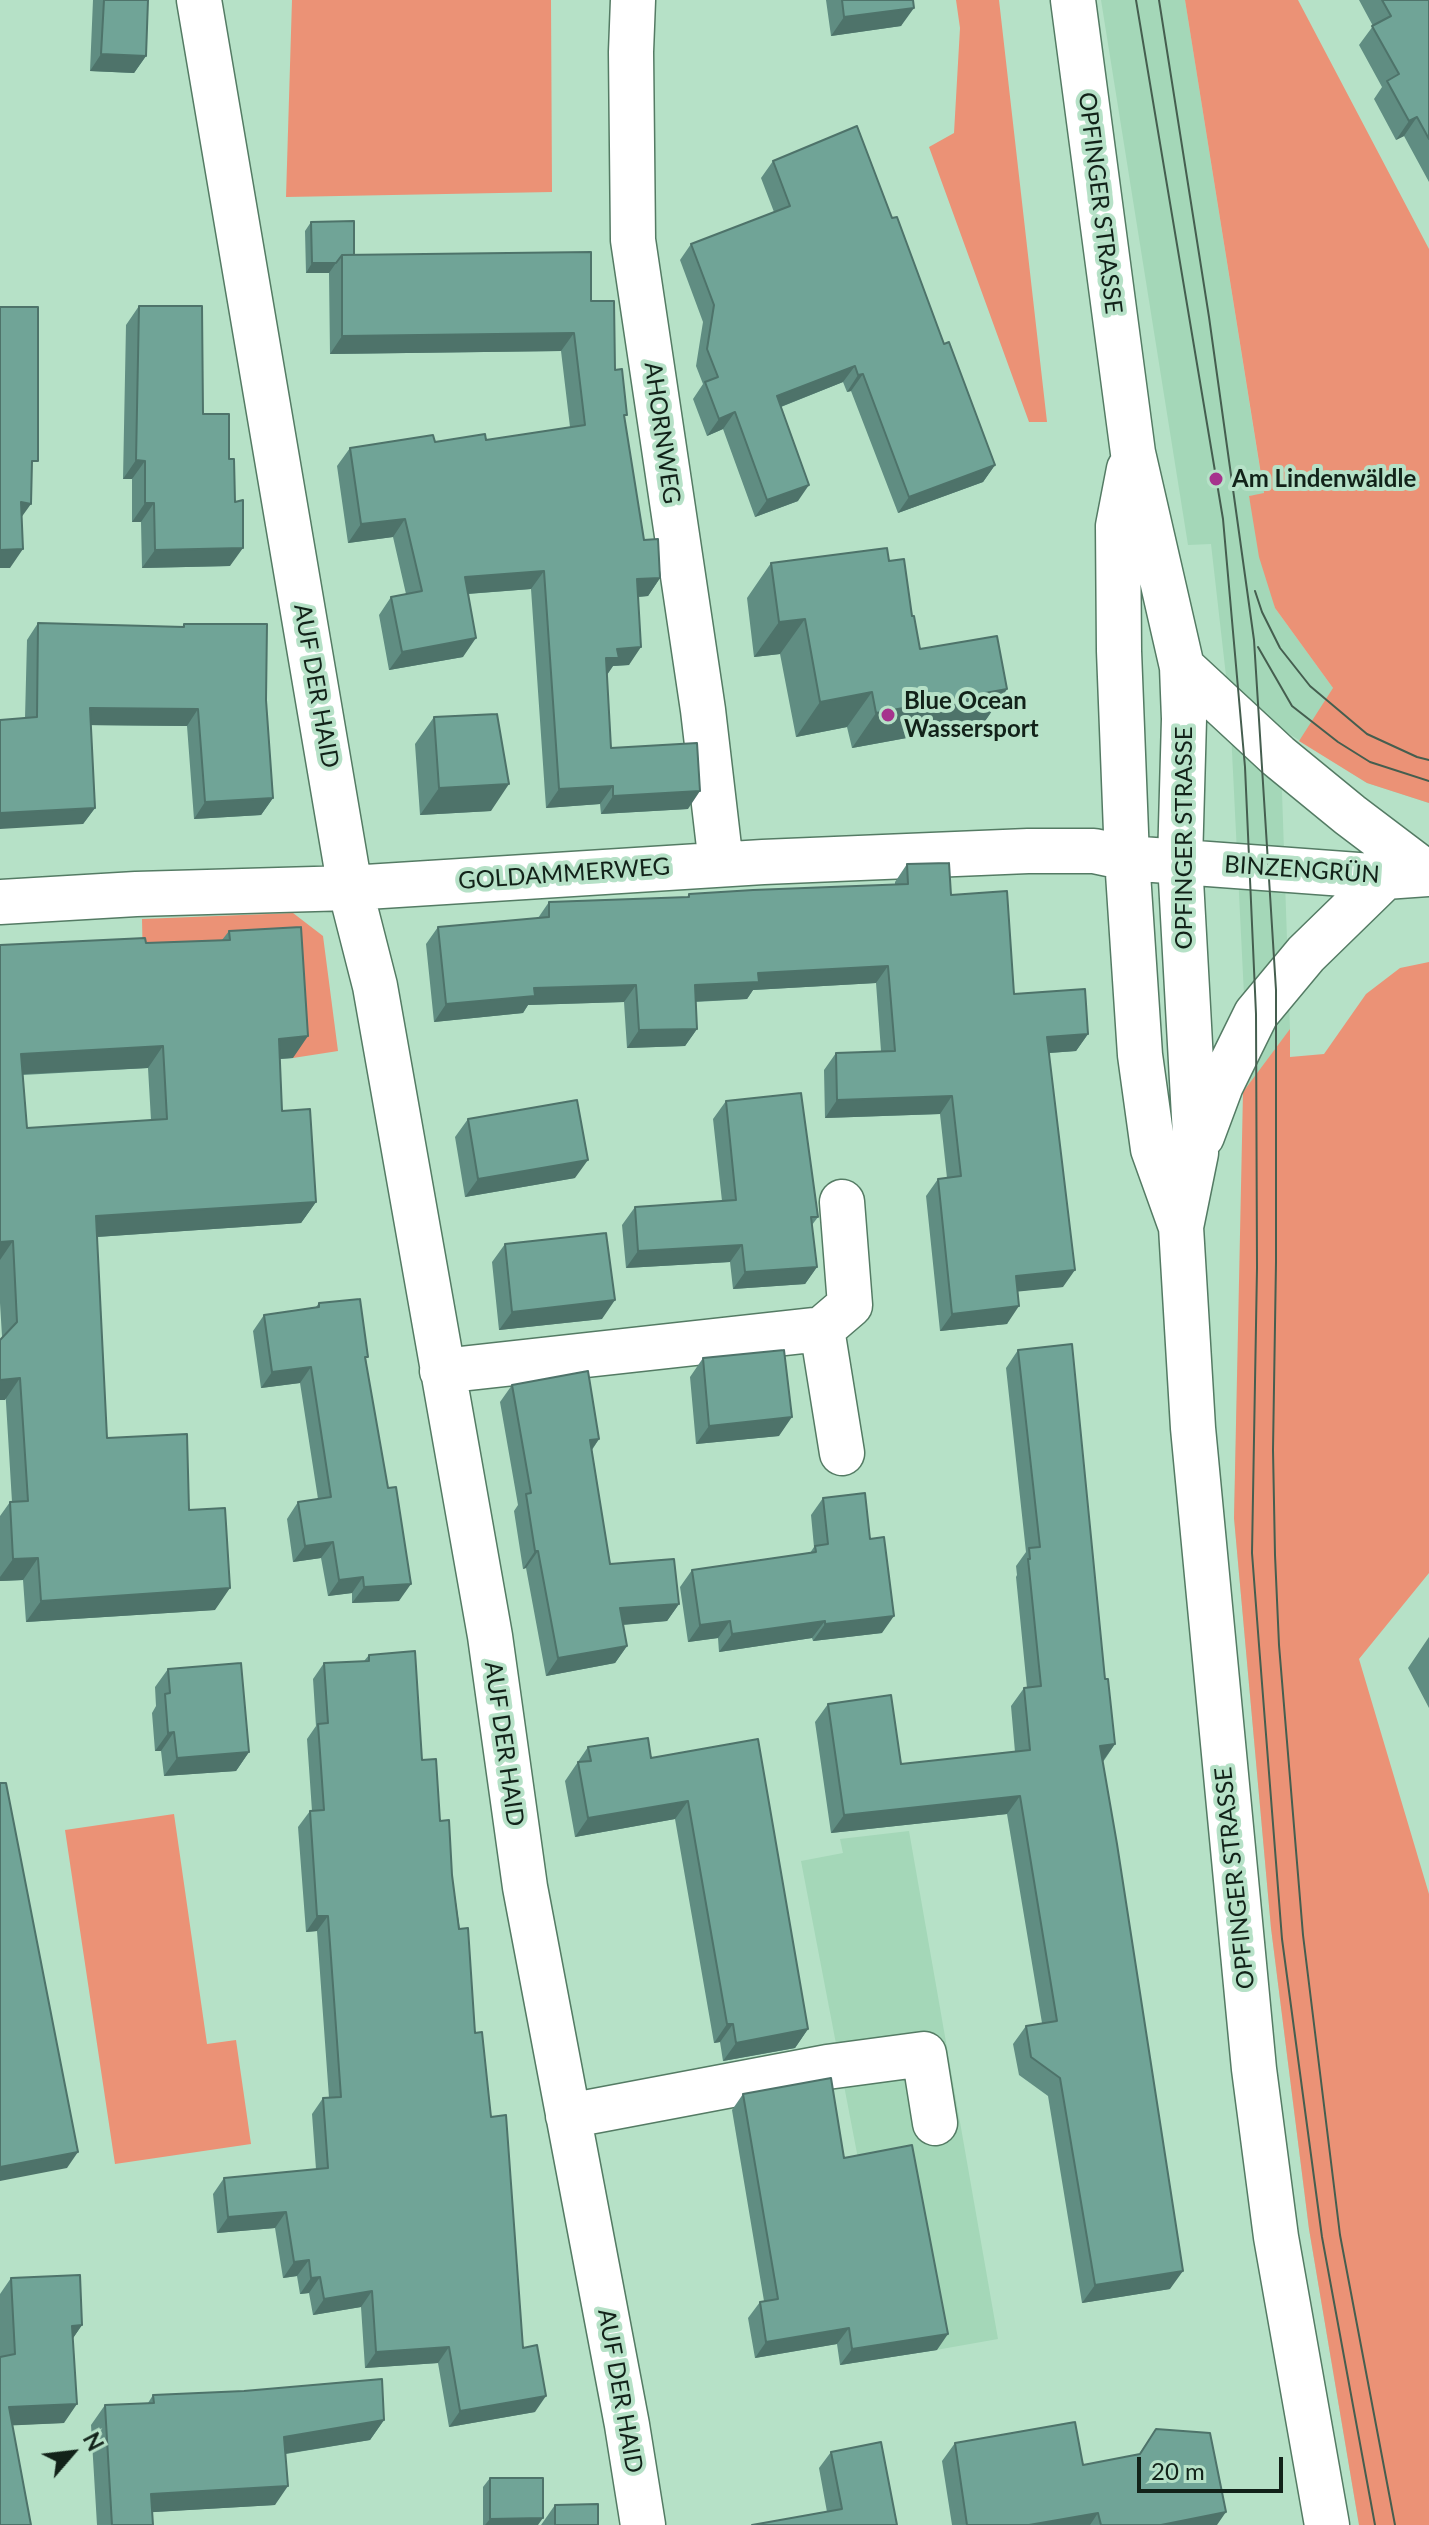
<!DOCTYPE html>
<meta charset="utf-8">
<style>
body{margin:0}
#map{position:relative;width:1429px;height:2525px;overflow:hidden;background:#b6e1c7;font-family:Lato,sans-serif}
canvas{display:block}
.north{position:absolute;left:32px;top:2413px;width:80px;height:80px;-webkit-text-stroke:6px #b6e1c7;paint-order:stroke;rotate:62deg;font-size:22px;font-weight:700;line-height:32px;text-align:center;color:#122219}
.north::after{content:'';display:block;margin:auto;width:28px;height:36px;background:#122219;clip-path:polygon(50% 0,100% 100%,50% 72%,0 100%)}
.scale{position:absolute;left:1137px;top:2457px;width:146px;height:36px;box-sizing:border-box;border:4px solid #122219;border-top:0;padding-left:10px;font-size:24px;line-height:28px;white-space:nowrap;color:#122219;-webkit-text-stroke:6px #b6e1c7;paint-order:stroke}
</style>
<div id="map">
<canvas width="1429" height="2525"></canvas>
<div class="north">N</div>
<div class="scale">20 m</div>
</div>
<script>
const context = document.querySelector('canvas').getContext('2d');
context.lineJoin = 'round';
function fillPath(path, color) { context.fillStyle = color; context.fill(path, 'evenodd'); }
const poly = rows => new Path2D(rows.map(r => 'M' + r).join(''));
function strokePath(path, color, width, dash) { context.strokeStyle = color; context.lineWidth = width; context.lineCap = dash ? 'butt' : 'round'; context.setLineDash(dash || []); context.stroke(path); }
function label(font, color, halo, rows, align = 'center') {
  context.font = font + ' Lato,sans-serif'; context.lineWidth = 8; context.setLineDash([]); context.textBaseline = 'middle'; context.strokeStyle = halo; context.fillStyle = color; for (const [text, x, y, turn = 0] of rows) {
    context.save(); context.translate(x, y); context.rotate((+turn || 0) * Math.PI / 180); context.textAlign = isNaN(turn) ? turn : align; if (halo) context.strokeText(text, 0, 0); context.fillText(text, 0, 0); context.restore();
  }
}
const built = poly([
 [1101,0,1185,0,1264,494,1249,496,1275,608,1333,688,1429,803,1367,783,1275,725,1282,792,1290,1029,1287,1312,1359,2525,1309,2229,1271,1928,1234,1518,1246,1036,1230,711,1211,544,1188,545],
 [909,1831,998,2339,936,2350,860,2169,801,1861,843,1853,840,1839]
]);
const green = poly([
 [292,0,551,0,552,192,286,197],
 [956,0,999,0,1047,422,1029,422,929,147,954,133,960,28],
 [1185,0,1298,0,1429,249,1429,803,1367,783,1299,741,1333,688,1275,608,1259,557,1249,496,1264,493],
 [293,913,323,936,338,1051,293,1058,290,997,145,1065,142,919],
 [1429,962,1429,1573,1359,1659,1429,1894,1429,2525,1359,2525,1309,2229,1271,1928,1234,1518,1243,1092,1290,1029,1290,1057,1324,1054,1366,994,1400,968],
 [174,1814,207,2044,236,2040,251,2144,115,2164,65,1830]
]);
const minor = poly([
 [199,0,350,888,375,986,490,1636,525,1887,627,2425,643,2525],
 [633,0,631,52,633,240,703,710,721,864],
 [1073,0,1133,453,1182,667,1184,719,1180,862,1196,1153,1181,1227,1193,1428,1254,2069,1276,2237,1327,2525],
 [1129,469,1118,526,1119,651,1127,858,1140,1055,1153,1149,1181,1227],
 [1182,667,1278,756,1350,815,1428,874],
 [0,902,136,894,350,888,763,862,1028,851,1094,851,1127,858,1385,877,1429,874],
 [1202,1136,1221,1085,1256,1014,1306,954,1385,877],
 [822,1329,842,1453],
 [442,1371,822,1329,850,1305,842,1202],
 [568,2116,827,2067,924,2054,935,2123]
]);
const tram = poly([
 [1136,0,1223,519,1245,767,1256,1014,1257,1268,1252,1553,1259,1645,1282,1939,1322,2237,1375,2525],
 [1159,0,1209,317,1254,640,1276,990,1276,1262,1273,1450,1275,1555,1279,1645,1303,1935,1340,2235,1395,2525],
 [1255,591,1262,612,1280,648,1310,686,1367,734,1417,757,1429,760],
 [1258,647,1292,706,1338,742,1370,762,1429,781]
]);
const wall = poly([
 [93,0,148,0,146,56,134,73,90,71],
 [826,0,913,0,901,26,831,36],
 [1359,0,1429,0,1429,182,1404,136,1396,140,1374,99,1382,87,1359,45,1373,26],
 [773,161,892,218,995,465,983,482,898,513,851,391,847,392,843,382,781,407,798,501,755,517,723,429,707,436,693,399,703,384,696,366,703,322,680,260,691,244,774,212,761,178],
 [311,222,354,255,591,301,615,370,644,540,660,578,648,596,638,597,629,665,613,666,607,675,611,748,688,809,601,814,600,804,546,808,531,589,468,594,463,657,389,670,379,615,391,597,406,594,393,537,348,543,337,466,350,448,486,440,570,427,561,351,330,354,329,273,306,273,305,231],
 [139,306,203,414,230,566,142,568,141,522,132,522,132,479,123,479,126,325],
 [889,561,912,616,920,649,1007,689,983,724,852,748,847,727,796,737,780,654,754,657,747,598,771,563],
 [38,623,182,627,184,624,266,700,273,798,261,815,194,819,187,726,91,725,95,808,83,824,25,718,27,640],
 [434,717,491,811,420,815,415,744],
 [907,864,951,895,1014,994,1088,1034,1076,1051,1049,1053,1063,1287,1017,1291,1007,1324,940,1331,926,1196,938,1179,947,1178,940,1114,825,1118,824,1070,836,1053,881,1051,876,983,753,990,747,999,696,1002,697,1029,685,1046,627,1048,624,1002,528,1005,523,1013,434,1022,426,944,438,927,538,918,549,902,687,897,689,894,895,885,895,882],
 [229,931,293,1058,280,1059,282,1111,316,1202,301,1223,97,1237,107,1438,189,1510,215,1610,26,1622,23,1580,0,1581,0,1516,10,1502,12,1502,0,1303,0,945,146,943,222,940],
 [148,1068,151,1120,27,1128,23,1075],
 [726,1101,818,1217,812,1225,817,1267,805,1284,733,1289,730,1262,626,1268,622,1225,635,1207,722,1201,713,1119],
 [468,1119,575,1178,465,1197,455,1137],
 [505,1244,602,1319,499,1330,492,1262],
 [319,1303,366,1359,399,1601,352,1603,352,1593,328,1596,321,1558,293,1562,287,1519,298,1502,318,1499,300,1383,261,1388,253,1331,264,1315,316,1307],
 [1018,1350,1105,1679,1115,1744,1103,1762,1170,2289,1082,2303,1048,2096,1019,2075,1013,2044,1026,2026,1042,2023,1007,1814,831,1833,815,1722,828,1704,901,1764,1015,1752,1011,1706,1024,1688,1027,1688,1016,1577,1017,1575,1016,1566,1026,1552,1006,1368],
 [703,1358,779,1436,696,1444,690,1377],
 [512,1385,599,1439,592,1450,610,1564,679,1604,667,1621,623,1625,627,1646,615,1663,546,1676,526,1568,523,1569,514,1511,518,1505,500,1402],
 [823,1498,882,1633,813,1641,812,1638,719,1652,718,1638,688,1642,680,1587,692,1570,810,1553,814,1547,811,1515],
 [1429,1637,1429,1708,1408,1668],
 [369,1655,422,1760,440,1821,452,1875,475,2033,491,2117,523,2348,535,2412,449,2427,438,2363,365,2368,361,2307,313,2315,309,2293,300,2294,297,2276,283,2278,275,2228,217,2233,213,2194,224,2178,316,2169,312,2114,323,2098,329,2098,317,1931,306,1932,298,1827,310,1811,312,1811,307,1739,316,1726,313,1679,324,1663,364,1661],
 [168,1669,249,1752,236,1771,164,1776,161,1751,155,1751,152,1713,156,1706,155,1687],
 [758,1739,808,2029,795,2048,723,2061,720,2042,714,2043,675,1819,575,1837,565,1781,588,1747,651,1758],
 [743,2094,844,2158,937,2350,840,2365,837,2344,755,2358,748,2318,760,2302,764,2301,732,2110],
 [11,2278,82,2325,73,2338,64,2423,12,2425,0,2525,0,2294],
 [153,2395,384,2420,370,2440,286,2454,275,2505,152,2512,153,2525,97,2525,91,2425,105,2405,148,2403],
 [1156,2429,1217,2525,952,2525,942,2461,955,2443,1083,2465,1139,2454],
 [831,2452,897,2525,827,2512,819,2468],
 [490,2478,538,2525,483,2525,483,2487],
 [555,2505,598,2525,541,2525]
]);
const shadedWall = poly([
 [914,8,901,26,831,36,844,17],
 [101,54,146,56,134,73,90,71],
 [1417,117,1404,136,1396,140,1409,121],
 [312,263,336,263,329,273,306,273],
 [574,333,561,351,330,354,342,336],
 [855,366,843,382,765,413,777,396],
 [863,374,851,391,847,392,858,375],
 [735,412,723,429,707,436,719,419],
 [136,460,145,461,132,479,123,479],
 [995,465,983,482,898,513,909,497],
 [809,485,798,501,755,517,767,500],
 [21,502,31,504,18,522],
 [145,503,154,503,141,522,132,522],
 [405,519,393,537,348,543,361,524],
 [243,548,230,566,142,568,155,550],
 [23,549,10,568,0,568,0,550],
 [544,571,531,589,452,595,465,577],
 [660,578,648,596,624,598,637,579],
 [805,619,780,654,754,657,779,622],
 [476,638,463,657,389,670,402,652],
 [641,647,629,665,613,666,606,676,606,658,617,649],
 [1007,689,983,724,852,748,876,713],
 [872,692,847,727,796,737,820,702],
 [90,708,198,709,187,726,78,725],
 [509,784,491,811,420,815,439,788],
 [613,786,600,804,546,808,559,789],
 [700,791,688,809,601,814,613,796],
 [273,798,261,815,194,819,205,802],
 [95,808,83,824,0,829,0,813],
 [888,966,876,983,753,990,747,999,683,1002,695,985,758,973],
 [636,985,624,1002,528,1005,523,1013,434,1022,446,1004,534,988],
 [697,1029,685,1046,627,1048,639,1030],
 [1088,1034,1076,1051,1035,1054,1047,1037],
 [308,1036,293,1058,264,1060,279,1039],
 [163,1046,148,1068,6,1075,21,1054],
 [952,1096,940,1114,825,1118,837,1100],
 [588,1160,575,1178,465,1197,478,1179],
 [316,1202,301,1223,81,1238,96,1216],
 [13,1241,0,1260,0,1242],
 [742,1245,730,1262,626,1268,638,1251],
 [817,1267,805,1284,733,1289,745,1272],
 [1075,1270,1063,1287,1004,1293,1016,1276],
 [615,1300,602,1319,499,1330,512,1312],
 [1019,1306,1007,1324,940,1331,952,1314],
 [311,1367,300,1383,261,1388,272,1372],
 [20,1378,5,1400,0,1400,0,1380],
 [792,1417,779,1436,696,1444,709,1426],
 [599,1439,587,1456,590,1440],
 [333,1542,321,1558,293,1562,305,1546],
 [535,1551,538,1551,526,1568,523,1569],
 [38,1558,23,1580,0,1581,0,1577,13,1559],
 [363,1577,352,1593,328,1596,339,1580],
 [411,1584,399,1601,352,1603,364,1587],
 [230,1588,215,1610,26,1622,41,1601],
 [679,1604,667,1621,607,1626,620,1608],
 [894,1616,882,1633,813,1641,825,1624],
 [730,1621,718,1638,688,1642,700,1625],
 [825,1621,812,1638,719,1652,732,1634],
 [627,1646,615,1663,546,1676,558,1658],
 [174,1732,161,1751,155,1751,168,1733],
 [1115,1744,1102,1762,1100,1746],
 [249,1752,236,1771,164,1776,177,1758],
 [1020,1796,1007,1814,831,1833,844,1815],
 [688,1801,675,1819,575,1837,588,1818],
 [317,1916,328,1916,317,1931,306,1932],
 [727,2024,733,2024,720,2042,714,2043],
 [808,2029,795,2048,723,2061,736,2043],
 [78,2152,67,2168,0,2181,0,2167],
 [286,2212,275,2228,217,2233,228,2217],
 [309,2260,297,2276,283,2278,294,2262],
 [1183,2271,1170,2289,1082,2303,1095,2285],
 [320,2277,309,2293,300,2294,311,2278],
 [372,2291,361,2307,313,2315,324,2299],
 [82,2325,69,2344,72,2326],
 [849,2328,837,2344,755,2358,766,2342],
 [948,2334,937,2350,840,2365,852,2349],
 [449,2347,438,2363,365,2368,376,2352],
 [546,2396,535,2412,449,2427,460,2411],
 [77,2404,64,2423,0,2426,9,2407],
 [384,2420,370,2440,271,2456,284,2437],
 [288,2486,275,2505,138,2513,151,2494],
 [1226,2512,1217,2525,1161,2525],
 [1098,2513,1090,2525,1029,2525],
 [543,2518,538,2525,485,2525,490,2519]
]);
const building = poly([
 [104,0,148,0,146,56,101,54,104,0],
 [842,0,913,0,914,8,844,17,842,0],
 [1382,0,1429,0,1429,139,1417,117,1409,121,1387,81,1399,74,1372,26,1391,16,1382,0],
 [857,126,892,218,897,217,944,344,949,342,995,465,909,497,863,374,858,375,855,366,777,396,809,485,767,500,735,412,719,419,705,382,718,377,707,349,714,305,691,244,790,206,773,161,857,126],
 [354,221,354,255,342,255,336,263,312,263,311,222,354,221],
 [591,252,591,301,614,301,615,370,622,369,627,415,624,415,644,540,658,539,660,578,637,579,641,647,617,649,619,658,606,658,611,748,697,743,700,791,613,796,613,786,559,789,544,571,465,577,476,638,402,652,391,597,422,591,405,519,361,524,350,448,433,435,435,442,485,434,486,440,585,425,574,333,342,336,342,255,591,252],
 [139,306,202,306,203,414,229,414,229,459,234,459,235,502,243,500,243,548,155,550,154,503,145,503,145,461,136,460,139,306],
 [0,307,38,307,38,461,32,461,31,504,21,502,23,549,0,550,0,307],
 [887,548,889,561,904,559,912,616,914,616,920,649,997,636,1007,689,876,713,872,692,820,702,805,619,779,622,771,563,887,548],
 [38,623,184,627,184,624,267,624,266,700,273,798,205,802,198,709,90,708,95,808,0,813,0,720,37,717,38,623],
 [497,714,509,784,439,788,434,717,497,714],
 [949,863,951,895,1007,891,1014,994,1085,989,1088,1034,1047,1037,1075,1270,1016,1276,1019,1306,952,1314,938,1179,961,1176,952,1096,837,1100,836,1053,895,1051,888,966,758,973,759,982,695,985,697,1029,639,1030,636,985,534,988,535,996,446,1004,438,927,549,917,549,902,689,897,689,894,753,890,908,884,907,864,949,863],
 [301,927,308,1036,279,1039,282,1111,310,1109,316,1202,96,1216,107,1438,187,1434,189,1510,225,1508,230,1588,41,1601,38,1558,13,1559,10,1502,28,1501,20,1378,0,1380,0,1340,17,1322,13,1241,0,1242,0,945,145,938,146,943,230,940,229,931,301,927],
 [163,1046,167,1119,27,1128,21,1054,163,1046],
 [801,1093,818,1217,811,1217,817,1267,745,1272,742,1245,638,1251,635,1207,736,1200,726,1101,801,1093],
 [577,1100,588,1160,478,1179,468,1119,577,1100],
 [606,1233,615,1300,512,1312,505,1244,606,1233],
 [360,1299,368,1357,365,1357,388,1488,396,1487,411,1584,364,1587,363,1577,339,1580,333,1542,305,1546,298,1502,331,1497,311,1367,272,1372,264,1315,319,1307,319,1303,360,1299],
 [1072,1344,1105,1679,1108,1679,1115,1744,1100,1746,1117,1844,1183,2271,1095,2285,1060,2078,1031,2057,1026,2026,1057,2021,1020,1796,844,1815,828,1704,891,1695,901,1764,1030,1750,1024,1688,1041,1686,1028,1559,1030,1559,1029,1548,1040,1547,1018,1350,1072,1344],
 [784,1350,792,1417,709,1426,703,1358,784,1350],
 [588,1371,599,1439,590,1440,610,1564,674,1559,679,1604,620,1608,627,1646,558,1658,538,1551,535,1551,526,1494,531,1493,512,1385,588,1371],
 [865,1493,870,1539,884,1537,894,1616,825,1624,825,1621,732,1634,730,1621,700,1625,692,1570,816,1552,815,1546,828,1544,823,1498,865,1493],
 [415,1651,422,1760,436,1759,440,1821,449,1820,452,1875,459,1929,468,1928,475,2033,482,2032,491,2117,506,2115,523,2348,537,2345,546,2396,460,2411,449,2347,376,2352,372,2291,324,2299,320,2277,311,2278,309,2260,294,2262,286,2212,228,2217,224,2178,328,2168,323,2098,341,2097,328,1916,317,1916,310,1811,324,1810,318,1724,328,1723,324,1663,369,1661,369,1655,415,1651],
 [241,1663,249,1752,177,1758,174,1732,168,1733,165,1694,170,1693,168,1669,241,1663],
 [648,1738,651,1758,758,1739,808,2029,736,2043,733,2024,727,2024,688,1801,588,1818,578,1762,591,1761,588,1747,648,1738],
 [0,1783,6,1783,78,2152,0,2167,0,1783],
 [831,2078,844,2158,912,2145,948,2334,852,2349,849,2328,766,2342,760,2302,778,2299,743,2094,831,2078],
 [80,2275,82,2325,72,2326,77,2404,9,2407,31,2525,0,2525,0,2357,15,2354,11,2278,80,2275],
 [382,2379,384,2420,284,2437,288,2486,151,2494,153,2525,112,2525,105,2405,154,2403,153,2395,244,2391,382,2379],
 [1075,2422,1083,2465,1140,2454,1156,2429,1210,2433,1226,2512,1161,2525,1101,2525,1098,2513,1029,2525,967,2525,955,2443,1075,2422],
 [881,2442,897,2525,752,2525,842,2509,831,2452,881,2442],
 [490,2478,543,2478,543,2518,490,2519,490,2478],
 [598,2504,598,2525,555,2525,555,2505,598,2504]
]);
const markers = [
 [1216,479,8,"#a6338d"],
 [888,715,8,"#a6338d"]
];
const streetNames = [
 ["OPFINGER STRASSE",1100,203,83],
 ["AHORNWEG",662,433,82],
 ["AUF DER HAID",316,686,80],
 ["OPFINGER STRASSE",1184,838,-90],
 ["BINZENGRÜN",1302,870,4],
 ["GOLDAMMERWEG",564,874,-4],
 ["AUF DER HAID",504,1744,82],
 ["OPFINGER STRASSE",1235,1878,-96],
 ["AUF DER HAID",620,2391,80]
];
const poiNames = [
 ["Am Lindenwäldle",1232,479],
 ["Blue Ocean",904,701],
 ["Wassersport",904,729]
];
fillPath(built, '#a4d7b8');
fillPath(green, '#eb9276');
strokePath(minor, '#547b64', 47);
strokePath(minor, '#fff', 44);
strokePath(tram, '#455e4f', 2);
fillPath(wall, '#608d82');
fillPath(shadedWall, '#4e736a');
fillPath(building, '#70a497');
strokePath(building, '#4e736a', 2);
for (const [x, y, r, color] of markers) { const dot = new Path2D(); dot.arc(x, y, r, 0, 2 * Math.PI); context.fillStyle = color; context.fill(dot); strokePath(dot, '#b6e1c7', 3); }
label('24px', '#122219', '#b6e1c7', streetNames);
label('bold 24px', '#122219', '#b6e1c7', poiNames, 'left');
</script>
